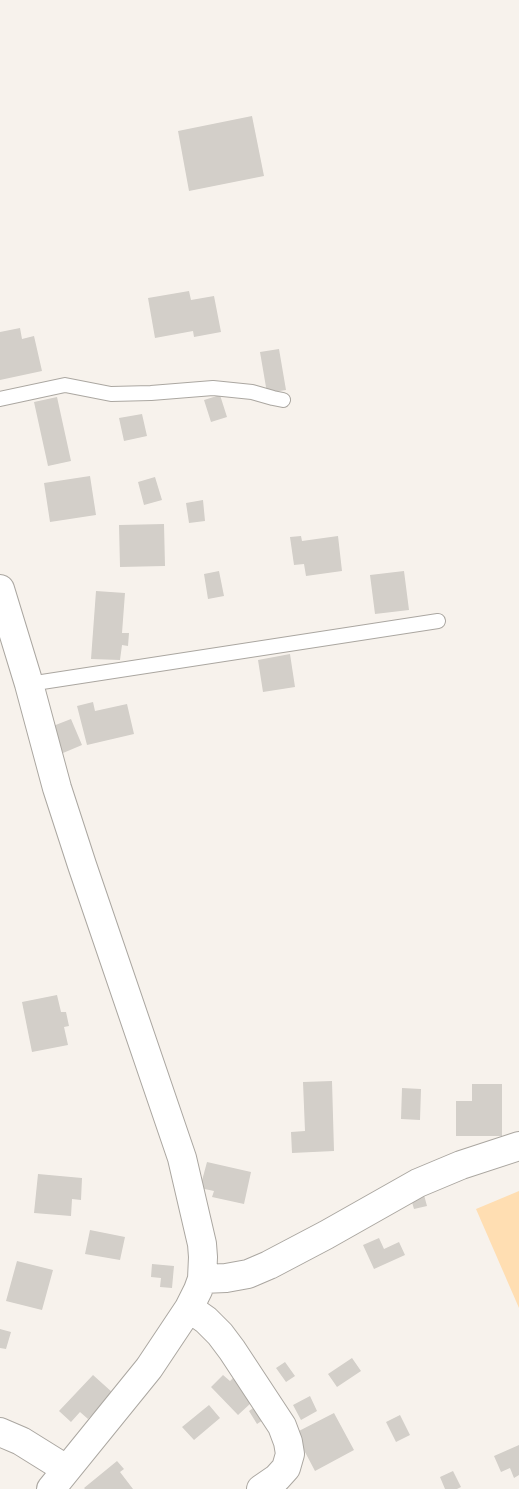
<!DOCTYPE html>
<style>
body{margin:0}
canvas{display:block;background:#f7f2ec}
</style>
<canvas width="519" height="1489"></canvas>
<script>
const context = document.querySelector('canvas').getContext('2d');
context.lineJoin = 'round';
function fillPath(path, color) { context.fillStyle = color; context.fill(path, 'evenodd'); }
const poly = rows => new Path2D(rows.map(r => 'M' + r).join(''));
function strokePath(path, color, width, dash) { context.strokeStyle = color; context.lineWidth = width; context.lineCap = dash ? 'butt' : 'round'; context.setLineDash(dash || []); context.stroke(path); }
const green = poly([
 [519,1191,519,1308,476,1209]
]);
const building = poly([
 [252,116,264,176,189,191,178,131],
 [189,291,191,300,214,296,221,332,194,337,193,331,155,338,148,298],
 [20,328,22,339,34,336,42,371,0,380,0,332],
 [279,349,286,390,267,393,260,352],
 [220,395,227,417,211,422,204,400],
 [57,397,71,461,48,466,34,402],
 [142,414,147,436,124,441,119,418],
 [90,476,96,515,50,522,44,483],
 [155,477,162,500,144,505,138,482],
 [203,500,205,521,189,523,186,503],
 [164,524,165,566,120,567,119,525],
 [301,536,302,541,338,536,342,571,306,576,304,564,294,565,290,537],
 [219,571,224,596,208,599,204,574],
 [404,571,409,610,375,614,370,575],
 [96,591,125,593,122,633,129,633,128,646,122,645,120,660,91,659],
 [290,654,295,687,263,692,258,660],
 [93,702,95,711,127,704,134,734,87,745,77,706],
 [71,719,82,745,63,753,53,726],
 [57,995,61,1012,66,1012,69,1026,64,1027,68,1045,32,1052,22,1002],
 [332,1081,334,1151,292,1153,291,1132,305,1131,303,1082],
 [472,1084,502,1084,502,1136,456,1136,456,1101,472,1101],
 [402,1088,421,1089,420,1120,401,1119],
 [207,1162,251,1172,244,1204,212,1197,214,1191,200,1188],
 [38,1174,82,1178,81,1200,72,1199,71,1216,34,1213],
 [424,1195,427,1206,414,1209,411,1199],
 [90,1230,125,1237,120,1260,85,1254],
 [379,1238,384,1249,399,1242,405,1255,374,1269,363,1245],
 [17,1261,53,1270,42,1310,6,1301],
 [152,1264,174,1266,172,1288,160,1287,161,1278,151,1277],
 [0,1329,11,1332,6,1349,0,1348],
 [352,1358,361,1371,337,1387,328,1374],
 [285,1362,295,1376,286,1382,276,1368],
 [93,1375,113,1393,88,1419,80,1412,71,1422,59,1411],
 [223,1375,230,1381,233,1378,253,1398,249,1401,251,1403,238,1415,211,1387],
 [310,1396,317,1411,301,1420,293,1405],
 [263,1401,272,1414,257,1424,249,1411],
 [209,1405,220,1418,194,1440,182,1427],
 [334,1413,354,1450,315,1471,295,1433],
 [400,1415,410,1435,396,1442,386,1422],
 [519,1445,519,1475,514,1478,510,1468,501,1472,494,1456],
 [117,1461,124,1469,120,1472,133,1489,85,1489,84,1488],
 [453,1471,461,1487,457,1489,445,1489,440,1477]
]);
const lane = poly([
 [0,399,65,385,111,394,151,393,213,388,252,392,273,398,283,400],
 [29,684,438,621]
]);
const street = poly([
 [0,589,29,684,57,788,82,865,182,1158,202,1244,203,1257,202,1279,198,1290,189,1308,149,1368,51,1489],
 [202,1279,226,1278,248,1274,269,1265,326,1235,418,1183,461,1165,519,1146],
 [189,1308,206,1320,220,1334,232,1350,282,1426,288,1442,290,1454,286,1468,277,1478,261,1489],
 [0,1432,21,1441,66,1469]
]);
fillPath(green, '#ffdeb2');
fillPath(building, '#d3cfc9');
strokePath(lane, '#aba7a1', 16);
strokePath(street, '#aba7a1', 30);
strokePath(lane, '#fff', 14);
strokePath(street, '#fff', 28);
</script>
